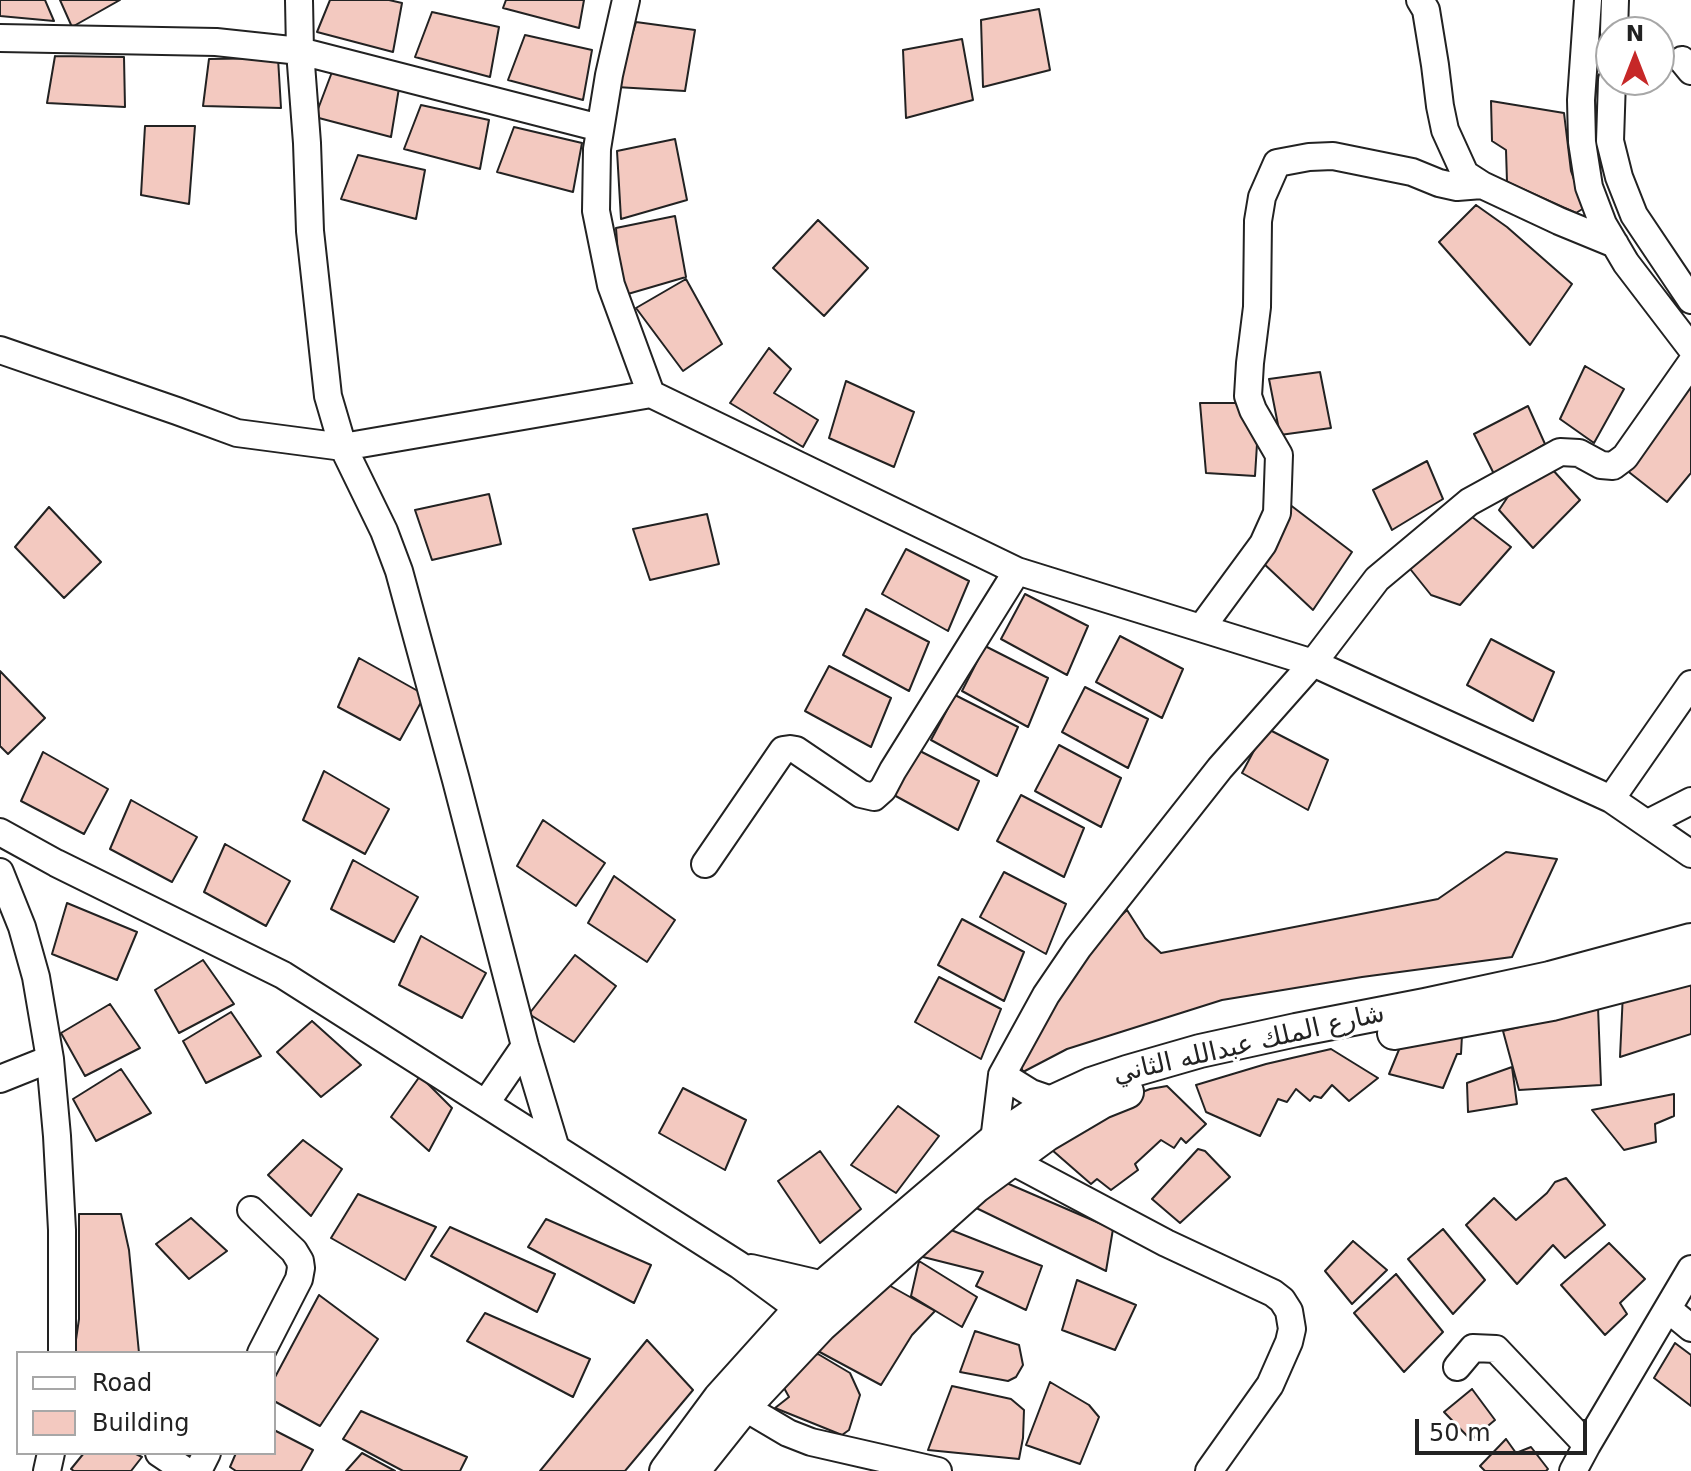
<!DOCTYPE html>
<meta charset="utf-8">
<style>
body{margin:0}
#map{position:relative;width:1691px;height:1471px;overflow:hidden;background:#fff;font-family:"DejaVu Sans",sans-serif}
canvas{display:block}
.legend{position:absolute;left:16px;top:1351px;width:260px;height:104px;box-sizing:border-box;background:#fff;border:2px solid #a7a7a7;margin:0;padding:10px 14px;list-style:none;font-size:24px;color:#222}
.legend li{display:flex;align-items:center;gap:16px;height:40px}
.legend b{width:40px;border:2px solid #a7a7a7}
.north{position:absolute;left:1595px;top:16px;width:80px;height:80px;box-sizing:border-box;background:#fff;border:2px solid #a7a7a7;border-radius:50%;rotate:0deg;font-size:22px;font-weight:700;line-height:32px;text-align:center;color:#222}
.north::after{content:'';display:block;margin:auto;width:28px;height:36px;background:#c62828;clip-path:polygon(50% 0,100% 100%,50% 72%,0 100%)}
.scale{position:absolute;left:1415px;top:1419px;width:172px;height:36px;box-sizing:border-box;border:4px solid #222;border-top:0;padding-left:10px;font-size:24px;line-height:28px;white-space:nowrap;color:#222;-webkit-text-stroke:6px #fff;paint-order:stroke}
</style>
<div id="map">
<canvas width="1691" height="1471"></canvas>
<ul class="legend">
<li><b style="height:10px;background:#fff"></b>Road</li>
<li><b style="height:22px;background:#f3c9c0"></b>Building</li>
</ul>
<div class="north">N</div>
<div class="scale">50 m</div>
</div>
<script>
const context = document.querySelector('canvas').getContext('2d');
context.lineJoin = 'round';
function fillPath(path, color) { context.fillStyle = color; context.fill(path, 'evenodd'); }
const poly = rows => new Path2D(rows.map(r => 'M' + r).join(''));
function strokePath(path, color, width, dash) { context.strokeStyle = color; context.lineWidth = width; context.lineCap = dash ? 'butt' : 'round'; context.setLineDash(dash || []); context.stroke(path); }
function label(font, color, halo, rows, align = 'center') {
  context.font = font + ' "DejaVu Sans","Noto Sans Arabic",sans-serif'; context.lineWidth = 6; context.setLineDash([]); context.textBaseline = 'middle'; context.strokeStyle = halo; context.fillStyle = color; for (const [text, x, y, turn = 0] of rows) {
    context.save(); context.translate(x, y); context.rotate((+turn || 0) * Math.PI / 180); context.textAlign = isNaN(turn) ? turn : align; if (halo) context.strokeText(text, 0, 0); context.fillText(text, 0, 0); context.restore();
  }
}
const building = poly([
 [0,0,45,0,54,21,0,16,0,0],
 [60,0,120,0,72,27,60,0],
 [330,0,389,0,402,3,393,52,317,32,330,0],
 [506,0,584,0,579,28,503,8,506,0],
 [1039,9,1050,70,983,87,981,20,1039,9],
 [432,12,499,27,490,77,415,57,432,12],
 [636,22,695,30,685,91,616,87,636,22],
 [525,35,592,50,583,100,508,80,525,35],
 [962,39,973,100,906,118,903,50,962,39],
 [55,56,124,57,125,107,47,103,55,56],
 [278,58,281,108,203,106,209,59,278,58],
 [332,72,399,88,391,137,315,117,332,72],
 [1491,101,1564,113,1571,171,1584,208,1576,213,1507,182,1506,150,1492,141,1491,101],
 [421,105,489,120,480,169,404,149,421,105],
 [145,126,195,126,189,204,141,195,145,126],
 [514,127,582,143,573,192,497,172,514,127],
 [675,139,687,200,621,219,617,151,675,139],
 [358,155,425,170,416,219,341,199,358,155],
 [1476,205,1507,227,1572,284,1530,345,1439,242,1476,205],
 [675,216,686,277,621,296,616,228,675,216],
 [818,220,868,268,824,316,773,268,818,220],
 [686,279,722,344,683,371,636,308,686,279],
 [769,348,791,369,774,393,818,420,803,447,730,403,769,348],
 [1585,366,1624,389,1594,443,1560,419,1585,366],
 [1691,371,1691,473,1667,502,1625,469,1691,371],
 [1320,372,1331,428,1280,435,1269,379,1320,372],
 [846,381,914,412,894,467,829,438,846,381],
 [1200,403,1238,403,1257,444,1255,476,1206,473,1200,403],
 [1528,406,1545,444,1494,474,1474,434,1528,406],
 [1427,461,1443,499,1392,530,1373,490,1427,461],
 [1552,469,1580,500,1533,548,1499,510,1515,486,1552,469],
 [489,494,501,544,432,560,415,510,489,494],
 [1289,504,1352,552,1313,610,1262,562,1289,504],
 [49,507,101,562,64,598,15,547,49,507],
 [1467,513,1511,547,1460,605,1431,595,1407,565,1467,513],
 [707,514,719,564,650,580,633,529,707,514],
 [906,549,969,581,948,631,882,594,906,549],
 [1025,594,1088,626,1067,675,1001,639,1025,594],
 [866,609,929,642,909,691,843,655,866,609],
 [1120,636,1183,669,1162,718,1096,682,1120,636],
 [1491,639,1554,672,1533,721,1467,685,1491,639],
 [985,646,1048,678,1028,727,962,691,985,646],
 [359,658,425,695,400,740,338,707,359,658],
 [829,666,891,698,871,747,805,711,829,666],
 [0,671,45,718,8,754,0,746,0,671],
 [1085,687,1148,719,1128,768,1062,732,1085,687],
 [955,695,1018,727,997,776,931,740,955,695],
 [1266,728,1328,760,1308,810,1242,773,1266,728],
 [1059,745,1121,778,1101,827,1035,791,1059,745],
 [916,749,979,781,958,830,892,794,916,749],
 [43,752,108,789,84,834,21,801,43,752],
 [324,771,389,809,365,854,303,820,324,771],
 [1021,795,1084,828,1064,877,997,841,1021,795],
 [131,800,197,837,172,882,110,849,131,800],
 [543,820,605,863,576,906,517,866,543,820],
 [225,844,290,881,266,926,204,892,225,844],
 [1506,852,1557,859,1512,957,1362,977,1222,1000,1067,1049,1023,1072,1018,1060,1084,950,1127,910,1145,938,1161,953,1438,899,1506,852],
 [353,860,418,897,394,942,331,909,353,860],
 [1004,872,1066,904,1046,954,980,917,1004,872],
 [614,876,675,920,647,962,588,923,614,876],
 [67,903,137,932,117,980,52,954,67,903],
 [962,919,1024,952,1004,1001,938,965,962,919],
 [421,936,486,973,462,1018,399,985,421,936],
 [575,955,616,986,574,1042,529,1014,575,955],
 [203,960,234,1004,179,1033,155,990,203,960],
 [1691,973,1691,1034,1620,1057,1623,992,1691,973],
 [939,977,1001,1009,981,1059,915,1022,939,977],
 [110,1004,140,1048,85,1076,61,1033,110,1004],
 [1598,1007,1601,1085,1519,1090,1503,1031,1598,1007],
 [231,1012,261,1056,206,1083,183,1041,231,1012],
 [312,1021,361,1065,321,1097,277,1052,312,1021],
 [1405,1035,1462,1035,1461,1054,1457,1054,1443,1088,1389,1074,1405,1035],
 [1331,1049,1378,1078,1349,1101,1332,1085,1321,1098,1314,1096,1310,1101,1296,1089,1287,1102,1278,1099,1260,1136,1206,1112,1196,1085,1266,1064,1331,1049],
 [1512,1067,1517,1104,1468,1112,1467,1083,1512,1067],
 [121,1069,151,1113,96,1141,73,1099,121,1069],
 [420,1076,452,1108,429,1151,391,1117,420,1076],
 [1167,1086,1206,1124,1186,1143,1181,1138,1174,1148,1161,1140,1135,1164,1138,1170,1111,1190,1097,1179,1091,1184,1044,1143,1084,1115,1150,1089,1167,1086],
 [683,1088,746,1120,725,1170,659,1133,683,1088],
 [1674,1094,1674,1116,1655,1124,1656,1142,1624,1150,1592,1110,1674,1094],
 [898,1106,939,1136,896,1193,851,1165,898,1106],
 [303,1140,342,1169,311,1216,268,1175,303,1140],
 [1198,1149,1205,1151,1230,1177,1180,1223,1152,1199,1198,1149],
 [820,1151,861,1209,820,1243,778,1181,820,1151],
 [995,1178,1113,1229,1106,1271,968,1204,995,1178],
 [1566,1178,1605,1225,1565,1258,1553,1245,1517,1284,1466,1225,1494,1198,1516,1220,1547,1193,1555,1182,1566,1178],
 [358,1194,436,1227,405,1280,331,1238,358,1194],
 [79,1214,121,1214,129,1250,139,1353,74,1353,79,1319,79,1214],
 [191,1218,227,1251,189,1279,156,1244,191,1218],
 [546,1219,651,1265,634,1303,528,1247,546,1219],
 [450,1227,555,1274,537,1312,431,1256,450,1227],
 [946,1228,1042,1266,1026,1310,976,1286,983,1272,919,1256,946,1228],
 [1443,1229,1485,1280,1453,1314,1408,1259,1443,1229],
 [1353,1241,1387,1270,1352,1304,1325,1271,1353,1241],
 [1609,1243,1645,1279,1620,1303,1627,1314,1605,1335,1561,1285,1609,1243],
 [919,1261,977,1297,962,1327,911,1296,919,1261],
 [1396,1274,1443,1332,1404,1372,1354,1313,1396,1274],
 [1077,1280,1136,1305,1115,1350,1062,1330,1077,1280],
 [885,1283,935,1311,912,1335,881,1385,816,1350,885,1283],
 [319,1295,378,1339,320,1426,274,1401,274,1379,319,1295],
 [485,1313,590,1359,573,1397,467,1341,485,1313],
 [975,1331,1019,1345,1023,1365,1016,1377,1008,1381,960,1372,975,1331],
 [647,1340,693,1390,625,1471,540,1471,647,1340],
 [1675,1343,1691,1355,1691,1406,1654,1378,1675,1343],
 [818,1354,850,1373,860,1395,849,1430,842,1435,775,1408,789,1397,778,1377,797,1359,818,1354],
 [1050,1382,1089,1405,1099,1417,1080,1464,1026,1445,1050,1382],
 [952,1386,1011,1399,1024,1410,1023,1438,1019,1459,928,1450,952,1386],
 [1472,1389,1495,1420,1471,1440,1444,1412,1472,1389],
 [361,1411,467,1457,460,1471,403,1471,343,1439,361,1411],
 [274,1430,313,1450,301,1471,236,1471,230,1467,236,1453,274,1453,274,1430],
 [1506,1439,1516,1453,1531,1447,1548,1469,1546,1471,1485,1471,1480,1466,1506,1439],
 [84,1453,134,1453,142,1457,131,1471,74,1471,71,1469,84,1453],
 [362,1453,395,1471,346,1471,362,1453]
]);
const minor = poly([
 [299,0,300,51,307,143,310,231,328,396,343,447,384,531,399,571,456,780,525,1046,556,1149],
 [626,0,609,75,597,149,596,211,611,285,651,394,1017,571,1313,663,1611,799,1691,854],
 [1420,0,1426,10,1435,65,1440,106,1445,130,1465,174,1482,185,1559,221,1615,244],
 [1588,0,1581,100,1582,142,1589,187,1603,224,1626,263,1691,348],
 [1614,32,1615,0],
 [0,38,216,42,300,51,600,128],
 [1682,60,1691,71],
 [1612,80,1610,141,1619,177,1634,215,1691,300],
 [0,350,177,411,237,433,343,447,651,394],
 [1202,627,1263,544,1277,513,1279,455,1253,410,1248,396,1250,363,1257,307,1258,221,1262,197,1277,163,1309,157,1333,156,1412,172,1439,183,1457,187,1482,185],
 [1611,799,1691,684],
 [1648,823,1691,801],
 [0,832,56,863,283,975,739,1265,815,1321],
 [705,864,783,750,790,749,796,750,861,794,874,797,883,789,893,770,1017,571],
 [0,872,22,927,36,977,50,1059,57,1136,62,1230,62,1353],
 [1002,1075,1031,1093,1054,1101],
 [0,1079,50,1059],
 [486,1103,525,1046],
 [251,1210,294,1251,300,1261,301,1268,299,1279,261,1353],
 [751,1268,824,1285,836,1291],
 [1668,1309,1691,1328],
 [1457,1367,1473,1348,1496,1349,1587,1445],
 [744,1407,788,1433,811,1442,938,1471],
 [159,1453,186,1471],
 [47,1471,51,1453],
 [198,1471,207,1453],
 [1209,1471,1270,1385,1289,1342,1292,1329,1289,1311,1282,1300,1273,1293,1166,1243,1010,1160,994,1141,1002,1075,1046,995,1078,948,1220,768,1313,663,1377,579,1469,502,1560,452,1579,453,1601,465,1613,466,1625,457,1691,363],
 [1573,1471,1587,1445,1691,1269]
]);
const major = poly([
 [1394,1033,1552,1004,1691,968],
 [666,1471,720,1398,811,1297,994,1141,1054,1101,1091,1084,1127,1072,1200,1051,1296,1030,1425,1005,1550,978,1691,940],
 [693,1471,744,1407,821,1325,975,1187,1046,1135,1102,1102,1127,1092]
]);
const streetNames = [
 ["شارع الملك عبدالله الثاني",1249,1045,-13]
];
fillPath(building, '#f3c9c0');
strokePath(building, '#222', 2);
strokePath(minor, '#222', 30);
strokePath(major, '#222', 36);
strokePath(minor, '#fff', 26);
strokePath(major, '#fff', 32);
label('26px', '#222', '#fff', streetNames);
</script>
